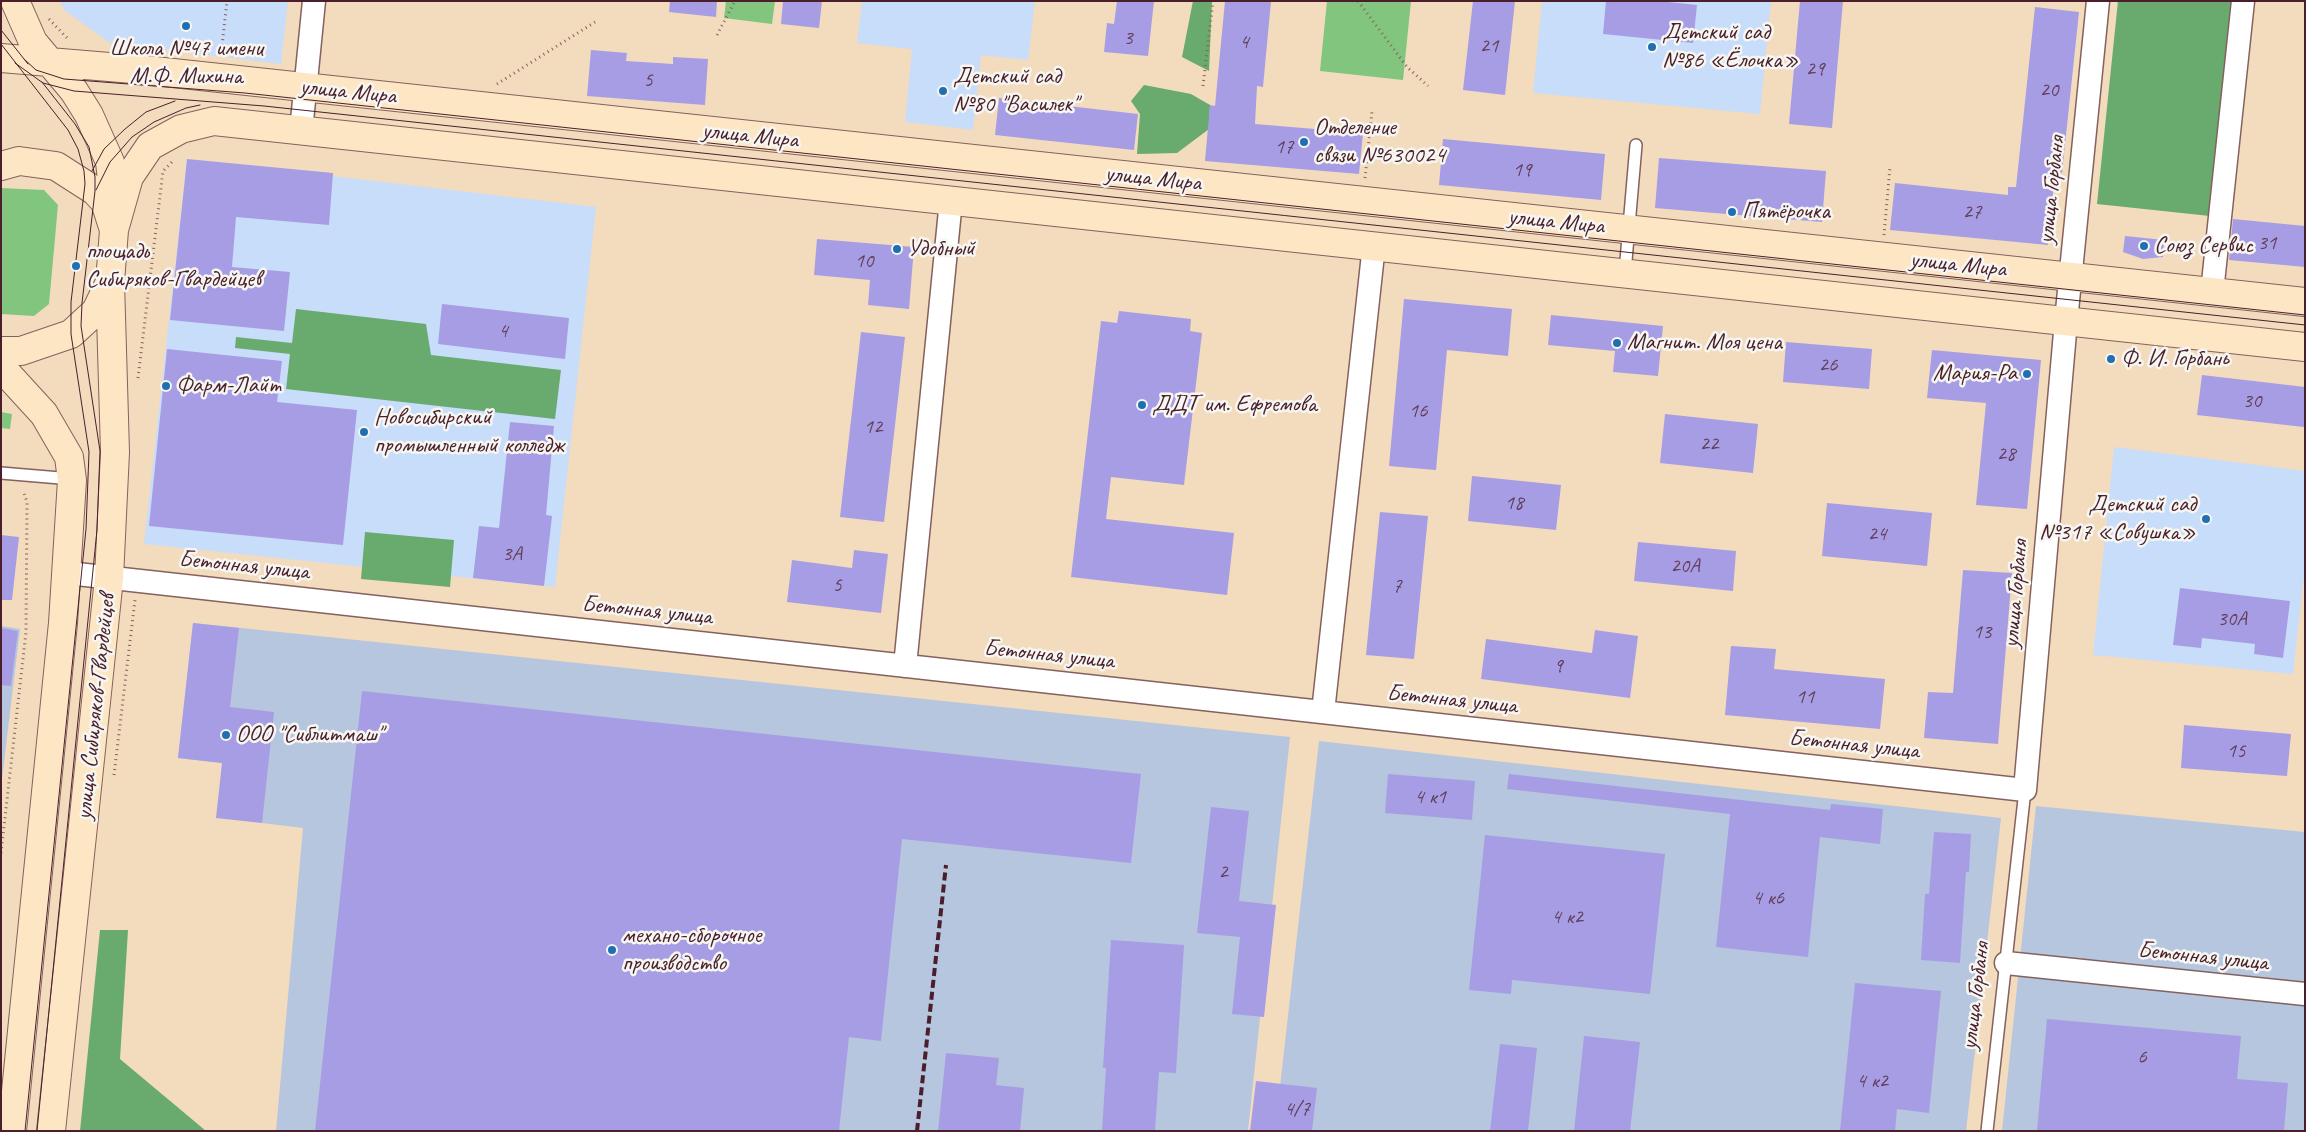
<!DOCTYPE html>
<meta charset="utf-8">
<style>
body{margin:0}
#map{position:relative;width:2306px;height:1132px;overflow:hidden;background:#f3dbbd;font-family:Caveat,sans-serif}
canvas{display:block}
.frame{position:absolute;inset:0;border:2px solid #4a1f2b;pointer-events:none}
</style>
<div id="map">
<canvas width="2306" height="1132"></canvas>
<div class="frame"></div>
</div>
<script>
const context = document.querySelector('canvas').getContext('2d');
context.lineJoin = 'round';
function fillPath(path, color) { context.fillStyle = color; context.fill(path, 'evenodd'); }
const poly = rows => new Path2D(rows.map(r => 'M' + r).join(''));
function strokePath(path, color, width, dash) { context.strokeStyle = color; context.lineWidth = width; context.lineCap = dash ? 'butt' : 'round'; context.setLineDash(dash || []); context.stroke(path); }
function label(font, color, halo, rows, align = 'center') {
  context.font = font + ' Caveat,sans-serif'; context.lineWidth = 5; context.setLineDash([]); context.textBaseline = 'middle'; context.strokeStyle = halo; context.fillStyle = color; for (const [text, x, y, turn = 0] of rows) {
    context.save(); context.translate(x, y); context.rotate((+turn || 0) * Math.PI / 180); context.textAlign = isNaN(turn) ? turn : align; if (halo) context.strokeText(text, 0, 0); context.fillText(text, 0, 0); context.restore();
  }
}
const built = poly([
 [60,1,288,1,281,64,110,43,64,10],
 [862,1,1035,1,1028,60,981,55,973,130,905,122,912,49,857,43],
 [1542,1,1771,1,1760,114,1533,93],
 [187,159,596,207,555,587,144,544],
 [2114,447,2305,471,2305,567,2293,674,2093,655]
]);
const industrial = poly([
 [193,623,1290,737,1248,1131,276,1131,303,828,262,823,222,763,178,758],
 [1,626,20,629,1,787],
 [1319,741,2001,818,1966,1131,1275,1131],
 [2036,806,2305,832,2305,1131,2002,1131]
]);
const green = poly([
 [726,1,775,1,772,24,724,18],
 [1327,1,1411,1,1403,80,1320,71],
 [1,188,44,190,58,205,49,304,34,316,1,314],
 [1,412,12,414,10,429,1,428]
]);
const forest = poly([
 [1193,1,1212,1,1209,71,1182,57],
 [2118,1,2232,1,2210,216,2097,204],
 [1144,85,1191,94,1210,105,1209,129,1177,153,1137,154,1140,114,1131,101],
 [296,309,426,324,431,355,561,370,555,419,286,389,290,354,235,348,236,337,292,343],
 [365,532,454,540,450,587,361,579],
 [100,930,128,930,120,1059,206,1131,80,1131]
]);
const building = poly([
 [670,1,717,1,716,17,669,12],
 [783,1,822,1,819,28,781,24],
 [1117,1,1154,1,1148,56,1104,52,1107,23,1114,24],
 [1225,1,1271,1,1263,87,1257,86,1255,124,1363,133,1359,174,1205,161,1210,105,1215,106],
 [1473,1,1515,1,1505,95,1463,90],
 [1606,1,1658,1,1697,5,1693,43,1603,34],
 [1800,1,1843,1,1832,128,1789,124],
 [2035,7,2079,12,2062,173,2055,172,2048,245,1890,230,1895,183,2008,195,2008,187,2016,187],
 [591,50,627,53,626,61,673,64,673,57,708,59,705,105,587,96],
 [999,98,1138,114,1134,150,995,135],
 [1443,139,1605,154,1601,200,1439,185],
 [1659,158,1826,171,1822,222,1655,208],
 [187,159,333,173,329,225,236,217,232,267,290,272,284,331,170,320],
 [2233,219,2305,226,2305,267,2229,260],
 [2125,236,2164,240,2163,257,2143,259,2123,252],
 [817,239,914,247,909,309,868,305,870,280,814,275],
 [1404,299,1512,309,1508,356,1447,350,1436,470,1389,466],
 [442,304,569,318,565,359,438,344],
 [1119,311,1191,319,1190,331,1202,333,1184,485,1111,477,1106,519,1234,533,1227,595,1071,577,1101,321,1117,323],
 [1551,315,1663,326,1658,376,1613,372,1615,351,1548,345],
 [861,332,905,337,884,522,840,517],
 [1786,342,1872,349,1869,389,1783,382],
 [167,349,282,361,277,402,357,410,343,545,149,526],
 [1932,350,2041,360,2027,509,1976,505,1986,403,1927,398],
 [2202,375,2305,387,2304,427,2197,415],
 [1665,414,1758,424,1753,473,1660,463],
 [510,422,554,426,546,515,552,516,544,586,473,578,479,526,499,528],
 [1472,476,1561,485,1556,530,1468,521],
 [1827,503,1932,513,1927,566,1822,556],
 [1380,512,1428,516,1414,659,1366,655],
 [1,535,19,537,12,600,1,600],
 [1638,542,1736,551,1733,591,1634,581],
 [854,550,888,554,881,613,787,602,792,560,852,568],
 [1963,570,2012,573,1998,744,1924,738,1928,692,1953,693],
 [2180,588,2290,601,2283,658,2254,654,2255,644,2202,638,2201,648,2173,645],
 [193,623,239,628,230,707,274,712,262,823,216,818,222,763,178,758],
 [1,628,18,631,11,686,1,685],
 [1595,630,1638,636,1630,698,1481,679,1486,639,1592,653],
 [1731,646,1776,649,1774,669,1885,679,1880,729,1725,715],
 [362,691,1141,774,1131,863,902,839,881,1041,849,1037,839,1131,315,1131],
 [2184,725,2291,734,2287,776,2181,768],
 [1388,774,1475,781,1472,820,1385,813],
 [1509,774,1830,810,1831,804,1883,809,1880,844,1820,837,1808,957,1716,947,1730,814,1507,789],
 [1211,807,1249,811,1239,901,1276,905,1264,1017,1232,1014,1240,937,1197,933],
 [1934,832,1971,834,1969,872,1966,872,1960,963,1921,960,1925,894,1929,894],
 [1485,835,1665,854,1650,994,1512,980,1511,994,1469,990],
 [1111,940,1184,945,1176,1073,1159,1072,1155,1131,1102,1131,1106,1068,1103,1068],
 [1855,983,1941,991,1929,1113,1897,1109,1895,1131,1840,1131],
 [2047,1019,2241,1036,2237,1079,2288,1083,2284,1131,2037,1131],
 [1584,1036,1640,1042,1630,1131,1574,1131],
 [1500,1044,1537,1048,1528,1131,1490,1131],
 [946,1053,999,1058,996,1085,1024,1088,1020,1131,938,1131],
 [1256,1081,1317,1088,1312,1131,1250,1131]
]);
const path = poly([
 [1358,1,1407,67,1428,86],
 [49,19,69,40],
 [717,35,735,1],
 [221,55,227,1],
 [497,84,595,22],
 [1203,86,1213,1],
 [1365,178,1372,111],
 [1884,235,1890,167],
 [138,378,163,171,172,162],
 [114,775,135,600],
 [1,853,26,632,27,502,23,490]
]);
const lane = poly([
 [1625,272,1636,145],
 [1,473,72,479],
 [1987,1131,2025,790]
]);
const street = poly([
 [301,131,314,1],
 [2212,292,2243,1],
 [68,573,2025,790,2066,321,2098,1],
 [905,666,951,200],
 [1323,712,1374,245],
 [2006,963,2305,994]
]);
const secondary = poly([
 [15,1,33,42,74,91,89,115,110,162,115,206],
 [1,58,145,70,2305,302],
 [1,166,19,161,56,166,95,191,105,202,114,230,110,282,96,311,71,334,21,351,1,351],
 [114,230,129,177,150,146,181,129,214,121,2305,347],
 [1,367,44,414,69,457,72,480,63,623,12,1131],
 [51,1131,109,578,115,452,110,282]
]);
const tram = poly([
 [1,30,28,64],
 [1,44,68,130,78,149,84,171,85,184,71,302,71,334,89,452,86,529,25,1131],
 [24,59,36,70,64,79,245,93,2305,315],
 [15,63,43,83,74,91,264,106,2305,325],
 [92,171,104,149,125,129,146,112,175,101],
 [96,190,110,162,132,137,154,122,186,108,200,105],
 [37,1131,97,530,100,451,81,326,82,303,95,191,95,177,89,147,75,124,42,82]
]);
const rail = poly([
 [917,1131,946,865]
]);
const markers = [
 [186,26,5,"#1f6fb2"],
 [1652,47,5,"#1f6fb2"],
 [943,91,5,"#1f6fb2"],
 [1304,142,5,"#1f6fb2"],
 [1732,212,5,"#1f6fb2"],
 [2144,246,5,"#1f6fb2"],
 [897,249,5,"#1f6fb2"],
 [76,266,5,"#1f6fb2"],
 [1617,343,5,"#1f6fb2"],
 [2111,359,5,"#1f6fb2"],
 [2027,374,5,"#1f6fb2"],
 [166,386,5,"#1f6fb2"],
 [1142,405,5,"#1f6fb2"],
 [364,432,5,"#1f6fb2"],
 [2206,519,5,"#1f6fb2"],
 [226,735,5,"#1f6fb2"],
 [612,950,5,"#1f6fb2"]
];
const numberNames = [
 ["3",1128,38],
 ["4",1244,42],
 ["21",1489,46],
 ["29",1815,69],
 ["5",648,80],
 ["20",2049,90],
 ["17",1284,147],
 ["19",1522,170],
 ["27",1972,212],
 ["31",2267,243],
 ["10",864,261],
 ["4",503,331],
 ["26",1828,365],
 ["30",2252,401],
 ["16",1418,411],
 ["12",873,427],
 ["22",1709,444],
 ["28",2006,454],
 ["18",1514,503],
 ["24",1877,534],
 ["3А",512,554],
 ["20А",1685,566],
 ["5",837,585],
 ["7",1397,586],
 ["30А",2232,619],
 ["13",1982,632],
 ["9",1558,666],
 ["11",1805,697],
 ["15",2236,751],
 ["4 к1",1430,797],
 ["2",1223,872],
 ["4 к6",1768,898],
 ["4 к2",1567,917],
 ["6",2142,1057],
 ["4 к2",1872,1081],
 ["4/7",1297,1109]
];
const poiNames = [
 ["Детский сад",1662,33],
 ["№86 «Ёлочка»",1662,61],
 ["Школа №47 имени",186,49,"center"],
 ["М.Ф. Михина",186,77,"center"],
 ["Детский сад",953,77],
 ["№80 \"Василек\"",953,105],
 ["Отделение",1314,128],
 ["связи №630024",1314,156],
 ["Пятёрочка",1742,212],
 ["Союз Сервис",2154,246],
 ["Удобный",907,249],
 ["площадь",86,252],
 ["Сибиряков-Гвардейцев",86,280],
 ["Магнит. Моя цена",1627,343],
 ["Ф. И. Горбань",2121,359],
 ["Мария-Ра",2017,374,"right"],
 ["Фарм-Лайт",176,386],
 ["ДДТ им. Ефремова",1152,405],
 ["Новосибирский",374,418],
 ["промышленный колледж",374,446],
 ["Детский сад",2196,505,"right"],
 ["№317 «Совушка»",2196,533,"right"],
 ["ООО \"Сиблитмаш\"",236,735],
 ["механо-сборочное",622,936],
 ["производство",622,964]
];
const streetNames = [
 ["улица Мира",348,92,6],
 ["улица Мира",750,136,6],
 ["улица Мира",1153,179,6],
 ["улица Горбаня",2052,190,-84],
 ["улица Мира",1556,222,6],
 ["улица Мира",1958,265,6],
 ["Бетонная улица",244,566,6],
 ["улица Горбаня",2016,594,-85],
 ["Бетонная улица",647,611,6],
 ["Бетонная улица",1049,655,6],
 ["Бетонная улица",1452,700,6],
 ["улица Сибиряков-Гвардейцев",96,707,-84],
 ["Бетонная улица",1854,745,6],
 ["Бетонная улица",2203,957,6],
 ["улица Горбаня",1976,996,-83]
];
fillPath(built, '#c8ddf9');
fillPath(industrial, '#b6c6de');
fillPath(green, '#82c57f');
fillPath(forest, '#69aa6e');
fillPath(building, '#a79de4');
strokePath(lane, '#85615e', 14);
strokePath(street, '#85615e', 25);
strokePath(secondary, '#85615e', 30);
strokePath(path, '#85615e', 3, [1, 4]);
strokePath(lane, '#fff', 11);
strokePath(street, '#fff', 22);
strokePath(secondary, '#fce6c4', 28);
strokePath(tram, '#4a1f2b', 1);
strokePath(rail, '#4a1f2b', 4, [8, 4]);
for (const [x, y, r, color] of markers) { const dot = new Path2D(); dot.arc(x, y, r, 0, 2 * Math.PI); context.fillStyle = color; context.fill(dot); strokePath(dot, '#f6f6f2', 2); }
label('21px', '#613e59', null, numberNames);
label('24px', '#4a1f2b', '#f6f6f2', poiNames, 'left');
label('24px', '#4a1f2b', '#f6f6f2', streetNames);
</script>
